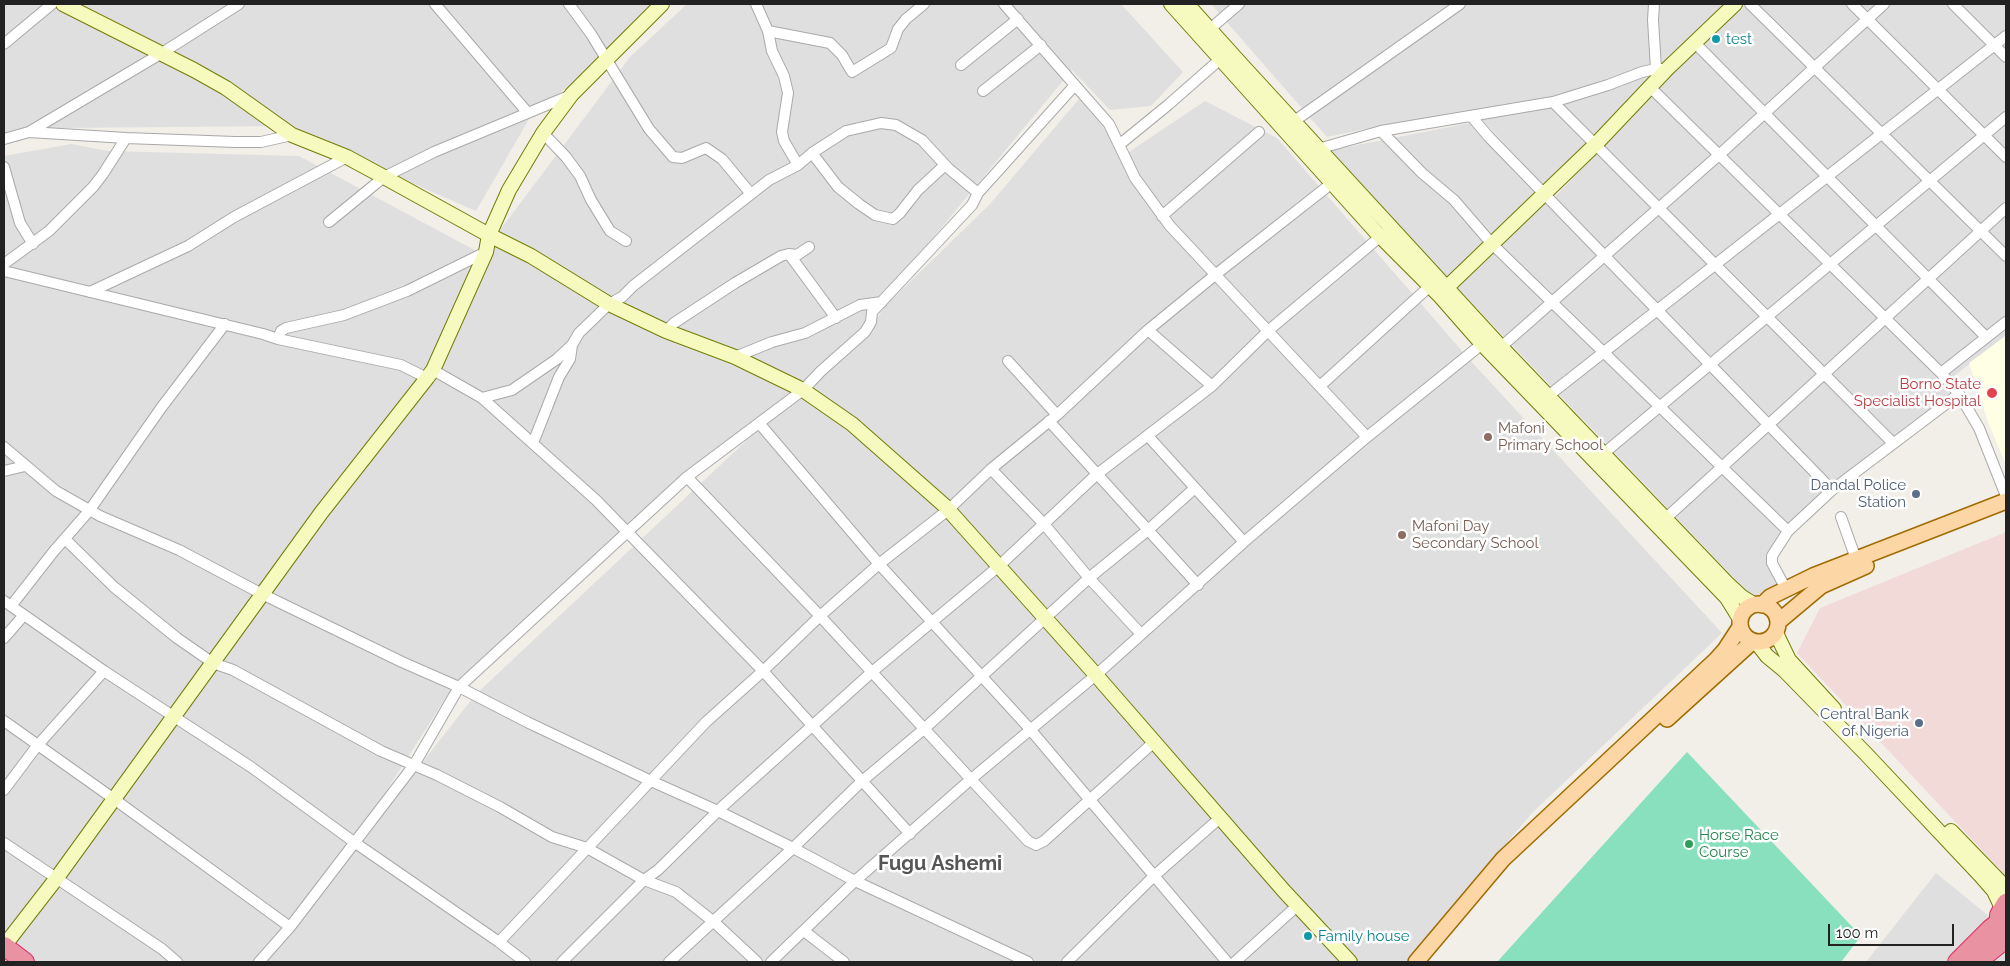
<!DOCTYPE html>
<style>
body{margin:0}
#map{position:relative;width:2010px;height:966px;overflow:hidden;background:#f2efe9;font-family:Raleway,sans-serif}
canvas{display:block}
.frame{position:absolute;inset:0;border:5px solid #222;pointer-events:none}
.scale{position:absolute;left:1828px;top:924px;width:126px;height:22px;box-sizing:border-box;border:2px solid #222;border-top:0;padding-left:6px;font-size:15px;line-height:18px;white-space:nowrap;color:#222;-webkit-text-stroke:4px #fff;paint-order:stroke}
</style>
<div id="map">
<canvas width="2010" height="966"></canvas>
<div class="frame"></div>
<div class="scale">100 m</div>
</div>
<script>
const context = document.querySelector('canvas').getContext('2d');
context.lineJoin = 'round';
function fillPath(path, color) { context.fillStyle = color; context.fill(path, 'evenodd'); }
const poly = rows => new Path2D(rows.map(r => 'M' + r).join(''));
function strokePath(path, color, width, dash) { context.strokeStyle = color; context.lineWidth = width; context.lineCap = dash ? 'butt' : 'round'; context.setLineDash(dash || []); context.stroke(path); }
function label(font, color, halo, rows, align = 'center') {
  context.font = font + ' Raleway,sans-serif'; context.lineWidth = 5; context.setLineDash([]); context.textBaseline = 'middle'; context.strokeStyle = halo; context.fillStyle = color; for (const [text, x, y, turn = 0] of rows) {
    context.save(); context.translate(x, y); context.rotate((+turn || 0) * Math.PI / 180); context.textAlign = isNaN(turn) ? turn : align; if (halo) context.strokeText(text, 0, 0); context.fillText(text, 0, 0); context.restore();
  }
}
const residential = poly([
 [4,4,655,4,618,44,529,119,476,211,281,126,58,128,4,142],
 [687,4,1121,4,1183,72,1151,106,1110,110,1072,70,883,298,870,326,454,685,349,849,259,962,4,962,4,156,71,144,108,151,299,156,482,254,630,57],
 [1211,4,1728,4,1547,189,1475,112,1393,123,1327,137],
 [1740,4,2006,4,2006,335,1943,385,1952,398,1832,490,1772,556,1781,587,1752,597,1327,151,1470,123,1549,203],
 [1079,99,1126,154,1205,101,1277,138,1469,359,1722,633,1533,812,1405,962,266,962,476,694,794,396,871,328,884,307,990,204],
 [1936,873,2006,930,2006,962,1866,962]
]);
const commercial = poly([
 [2006,532,2006,876,1797,653,1820,608]
]);
const education = poly([
 [2006,336,2006,465,1988,422,1969,363]
]);
const pitch = poly([
 [1687,752,1861,936,1841,962,1497,962]
]);
const street = poly([
 [435,4,527,112],
 [569,4,591,34,649,129,673,157,682,158,706,148,722,159,751,194],
 [756,4,768,31,772,51,784,76,788,93,782,132,784,141,798,165],
 [1004,4,1109,124,1135,178,1170,226,1367,437],
 [1654,4,1653,20,1656,69],
 [1750,4,2006,256],
 [1852,4,2006,157],
 [1953,4,2006,57],
 [1210,29,1239,4],
 [768,31,830,43,842,55,852,72,891,48,898,29,906,19,924,4],
 [1695,43,1986,337],
 [4,44,52,4],
 [961,65,1018,19],
 [1650,87,1941,373,1959,394,1979,428,2006,496],
 [983,91,1041,45],
 [1553,102,1892,442],
 [1472,117,1488,136,1832,490],
 [1293,122,1460,4],
 [1381,131,1422,173,1454,200,1492,244,1788,531],
 [29,132,126,138,235,142,261,142,292,135],
 [543,133,566,157,580,176,591,200,610,231,626,241],
 [4,139,29,132,162,53,239,4],
 [1119,145,1168,105,1225,55],
 [1318,149,1381,131,1553,102,1608,85,1642,72,1656,69,1667,69],
 [812,153,838,187,859,204,875,215,893,219,900,213,918,190,945,165],
 [4,167,20,223,33,244],
 [1162,216,1259,132],
 [329,222,384,177,434,152,571,95],
 [789,254,836,318],
 [4,264,49,231,93,187,103,174,126,138],
 [4,271,263,334,278,339,401,365,427,378],
 [90,292,188,246,234,217,347,157],
 [1148,330,1212,386],
 [666,331,674,323,735,283,781,256,789,254,797,255,809,247],
 [278,339,281,331,286,328,344,315,407,291,486,252],
 [1501,347,1719,155,1884,4],
 [735,357,772,342,805,333,860,305,882,302],
 [1008,361,1057,415],
 [433,370,482,398,596,500,763,671,910,834],
 [1941,373,2006,322],
 [1320,386,1430,286],
 [1548,396,2006,36],
 [482,398,512,390,557,359,572,345,579,333,609,304,622,297,633,286,769,180,798,165,812,153,846,131,881,123,896,125,922,140,948,168,978,193],
 [1049,421,1198,585],
 [759,423,879,564,1029,728,1227,962],
 [1148,436,1244,542],
 [533,443,559,377,570,359,572,345],
 [4,447,56,491,100,516,179,550,262,594,402,662,459,687,527,722,651,781,718,811,793,848,855,881,1028,962],
 [1603,454,2006,117],
 [991,469,1044,524,1089,578,1141,634],
 [4,471,25,466],
 [687,477,820,616,1028,841,1036,845,1044,841,1154,742],
 [1841,517,1856,559],
 [1665,519,2006,208],
 [65,539,114,587,177,638,213,663,233,670,381,751,437,775,500,807,552,837,587,848,644,880,676,892,714,922,757,962],
 [1786,589,1772,563,1772,556,1788,531,1832,490,1959,394],
 [4,601,104,671,251,767,354,842,499,942,525,962],
 [11,606,54,551,89,511,161,408,225,324],
 [4,638,24,615],
 [4,721,114,799,290,927],
 [4,790,37,746,104,671],
 [4,843,162,949,177,962],
 [804,931,844,962],
 [499,942,706,722,763,671,820,616,879,564,948,510,991,469,1057,415,1148,330,1215,275,1332,183],
 [259,962,290,927,414,765,459,687,687,477,803,390,821,371,865,332,871,322,872,312,972,205,978,193,997,172,1075,85],
 [562,962,644,880,658,870,723,806,872,672,999,566,1096,475,1212,386,1269,330,1381,236],
 [669,962,793,848,861,782,924,729,1089,578,1148,530,1195,488],
 [771,962,855,881,970,780,1096,675,1244,542,1367,437,1482,344],
 [1067,962,1154,876,1221,817],
 [1235,962,1297,906]
]);
const secondary = poly([
 [63,4,194,70,226,88,292,135,347,157,384,177,489,235,531,256,609,304,666,331,735,357,803,390,852,424,945,506,1096,675,1284,891,1350,962],
 [1171,4,1376,232,1439,295,1482,344,1727,598,1740,619],
 [1187,4,1241,64,1501,347,1727,583,1742,597,1755,605],
 [1441,293,1596,144,1667,69,1735,4],
 [1776,633,1789,660,1834,709],
 [1757,643,1767,656,1784,670,1867,755,1980,875,1994,891,2002,908],
 [1951,831,2006,888],
 [4,946,56,879,321,513,427,378,433,370,486,252,489,235,509,190,543,133,572,94,662,4]
]);
const primary = poly([
 '1740 623a19 19 0 1 1 38 0a19 19 0 1 1-38 0Z',
 [1762,605,1770,597,1813,576,2006,501],
 [1778,622,1821,586,1866,566],
 [1667,719,1752,642],
 [1416,962,1503,859,1716,660,1725,650,1740,627]
]);
const highway = poly([
 [2004,931,1999,922,1999,915,2006,903],
 [4,946,25,962],
 [1957,962,1990,929,1999,922],
 [1977,962,2006,939]
]);
const markers = [
 [1716,39,5,"#0f9aa8"],
 [1992,393,6,"#e0444e"],
 [1488,437,5,"#8d6e63"],
 [1916,494,5,"#5c6f8a"],
 [1402,535,5,"#8d6e63"],
 [1919,723,5,"#5c6f8a"],
 [1689,844,5,"#2e9e5b"],
 [1308,936,5,"#0f9aa8"]
];
const cultureNames = [
 ["test",1726,39],
 ["Family house",1318,936]
];
const healthNames = [
 ["Borno State",1981,384],
 ["Specialist Hospital",1981,401]
];
const educationNames = [
 ["Mafoni",1498,428],
 ["Primary School",1498,445],
 ["Mafoni Day",1412,526],
 ["Secondary School",1412,543]
];
const serviceNames = [
 ["Dandal Police",1906,485],
 ["Station",1906,502],
 ["Central Bank",1909,714],
 ["of Nigeria",1909,731]
];
const leisureNames = [
 ["Horse Race",1699,835],
 ["Course",1699,852]
];
const districtNames = [
 ["Fugu Ashemi",940,864]
];
fillPath(residential, '#e0dfdf');
fillPath(commercial, '#f2dad9');
fillPath(education, '#ffffe5');
fillPath(pitch, '#88e0be');
strokePath(street, '#a9a9a9', 12);
strokePath(secondary, '#707d05', 16);
strokePath(primary, '#a06b00', 18);
strokePath(highway, '#dc2a67', 20);
strokePath(street, '#fff', 10);
strokePath(secondary, '#f7fabf', 14);
strokePath(primary, '#fcd6a4', 15);
strokePath(highway, '#e892a2', 18);
for (const [x, y, r, color] of markers) { const dot = new Path2D(); dot.arc(x, y, r, 0, 2 * Math.PI); context.fillStyle = color; context.fill(dot); strokePath(dot, '#fff', 2); }
label('15px', '#0d838f', '#fff', cultureNames, 'left');
label('15px', '#be3a42', '#fff', healthNames, 'right');
label('15px', '#785e54', '#fff', educationNames, 'left');
label('15px', '#4e5e75', '#fff', serviceNames, 'right');
label('15px', '#27864d', '#fff', leisureNames, 'left');
label('bold 20px', '#555', '#fff', districtNames);
</script>
